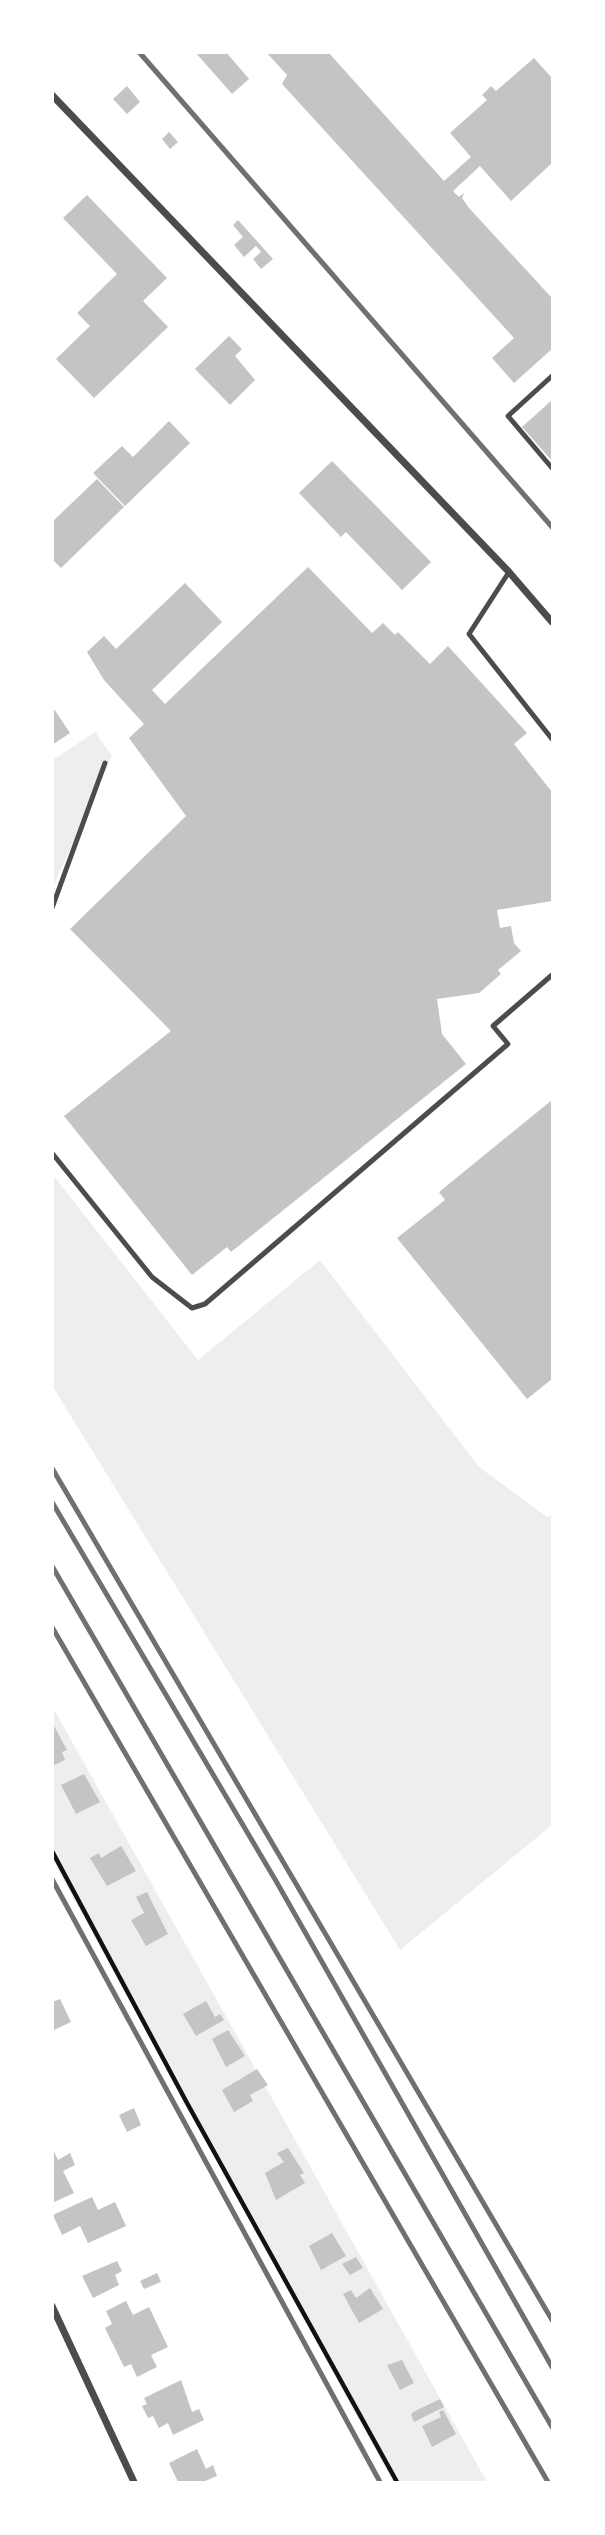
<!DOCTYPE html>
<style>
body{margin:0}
#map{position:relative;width:605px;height:2535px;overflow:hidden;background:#fff;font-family:"Golos Text",sans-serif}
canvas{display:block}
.frame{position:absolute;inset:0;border:54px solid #fff;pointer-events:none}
</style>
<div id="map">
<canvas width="605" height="2535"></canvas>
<div class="frame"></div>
</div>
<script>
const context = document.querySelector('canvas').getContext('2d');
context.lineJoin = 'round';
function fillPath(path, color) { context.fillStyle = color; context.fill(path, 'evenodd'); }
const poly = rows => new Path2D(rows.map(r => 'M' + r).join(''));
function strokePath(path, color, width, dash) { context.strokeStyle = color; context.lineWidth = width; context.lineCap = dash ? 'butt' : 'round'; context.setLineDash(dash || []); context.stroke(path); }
const green = poly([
 [95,732,112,756,53,887,53,760],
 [53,1175,198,1360,320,1260,479,1467,547,1517,552,1515,552,1825,400,1950,53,1387],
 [52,1706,487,2482,393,2482,53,1861]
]);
const building = poly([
 [195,52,226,52,249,79,232,94],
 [266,52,328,52,444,181,471,157,450,133,487,100,482,95,491,86,496,91,534,58,552,78,552,163,511,201,480,166,453,191,459,197,464,193,462,198,469,208,552,298,552,349,514,383,492,358,514,338,282,84,287,75],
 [127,86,140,102,127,114,113,99],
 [169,132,178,142,170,149,162,139],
 [87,195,167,278,143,301,168,327,94,398,56,359,90,326,77,313,117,274,63,218],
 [238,220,273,259,261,269,253,259,261,252,256,246,244,257,234,245,243,237,233,225],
 [229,336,242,349,235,356,255,380,230,405,195,369],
 [552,400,552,461,522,427],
 [169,421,190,443,125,506,93,473,122,446,133,457],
 [332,461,431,562,402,590,346,532,341,537,299,493],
 [97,479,124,507,61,568,52,559,52,522],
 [308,567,372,633,383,623,395,635,398,632,430,664,448,646,527,733,514,744,552,792,552,901,497,910,500,928,511,926,514,943,521,951,498,970,501,974,479,993,437,999,442,1034,466,1064,231,1252,227,1247,192,1275,64,1116,171,1031,70,929,186,816,129,738,144,724,104,680,87,652,104,636,116,649,185,583,222,622,152,690,165,704],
 [52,706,70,733,52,745],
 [552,1100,552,1379,527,1399,397,1238,445,1200,439,1192],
 [54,1726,67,1750,62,1752,65,1760,52,1766],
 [84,1774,100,1802,76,1814,61,1785],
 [121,1846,136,1871,107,1886,90,1858,99,1853,101,1858],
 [147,1892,168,1934,146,1946,131,1920,144,1913,136,1897],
 [60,1999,71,2022,52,2031,52,2002],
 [206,2001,215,2017,220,2014,224,2020,196,2036,183,2014],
 [228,2030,245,2056,226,2067,212,2039],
 [257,2069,268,2085,250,2095,253,2101,234,2112,222,2090],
 [134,2108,141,2125,127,2132,119,2115],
 [52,2147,58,2160,70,2153,75,2165,63,2171,74,2193,52,2203],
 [288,2148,304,2173,300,2175,305,2183,276,2200,265,2173,284,2162,277,2153],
 [92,2197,98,2210,115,2202,126,2226,88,2243,80,2226,62,2235,53,2215],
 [332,2233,346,2256,321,2270,309,2246],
 [356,2257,363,2268,350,2275,342,2264],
 [117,2261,122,2271,115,2275,119,2285,93,2298,82,2276],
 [157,2273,161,2282,144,2289,140,2281],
 [370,2288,383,2309,359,2323,343,2294,351,2290,356,2298],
 [126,2301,133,2315,149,2307,168,2347,151,2355,157,2367,137,2377,131,2364,124,2367,105,2328,112,2324,106,2311],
 [402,2360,414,2383,400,2390,387,2365],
 [181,2380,192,2412,199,2409,204,2420,173,2435,168,2423,159,2428,153,2416,148,2418,142,2406,147,2404,144,2398],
 [440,2399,444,2407,414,2422,411,2415,413,2412],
 [443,2410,456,2434,432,2447,422,2426,441,2417,439,2412],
 [197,2449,206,2469,213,2465,217,2476,203,2482,178,2482,169,2463]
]);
const path = poly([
 [52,1851,187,2103,397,2482]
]);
const service = poly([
 [552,376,508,416,552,468],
 [509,572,469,634,552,739],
 [52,908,105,763],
 [52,1153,152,1277,192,1308,205,1304,508,1044,493,1026,552,975]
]);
const minor = poly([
 [52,95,509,572,552,622],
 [52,2306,134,2482]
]);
const rail = poly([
 [139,52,552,527],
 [52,1468,552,2320],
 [52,1502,276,1881,552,2367],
 [52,1566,552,2427],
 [52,1627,548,2482],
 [52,1879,380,2482]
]);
fillPath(green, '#eee');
fillPath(building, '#c4c4c4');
strokePath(path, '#111', 4.5);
strokePath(service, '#4c4c4c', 5);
strokePath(minor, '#4c4c4c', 7);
strokePath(rail, '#707070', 5);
</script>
